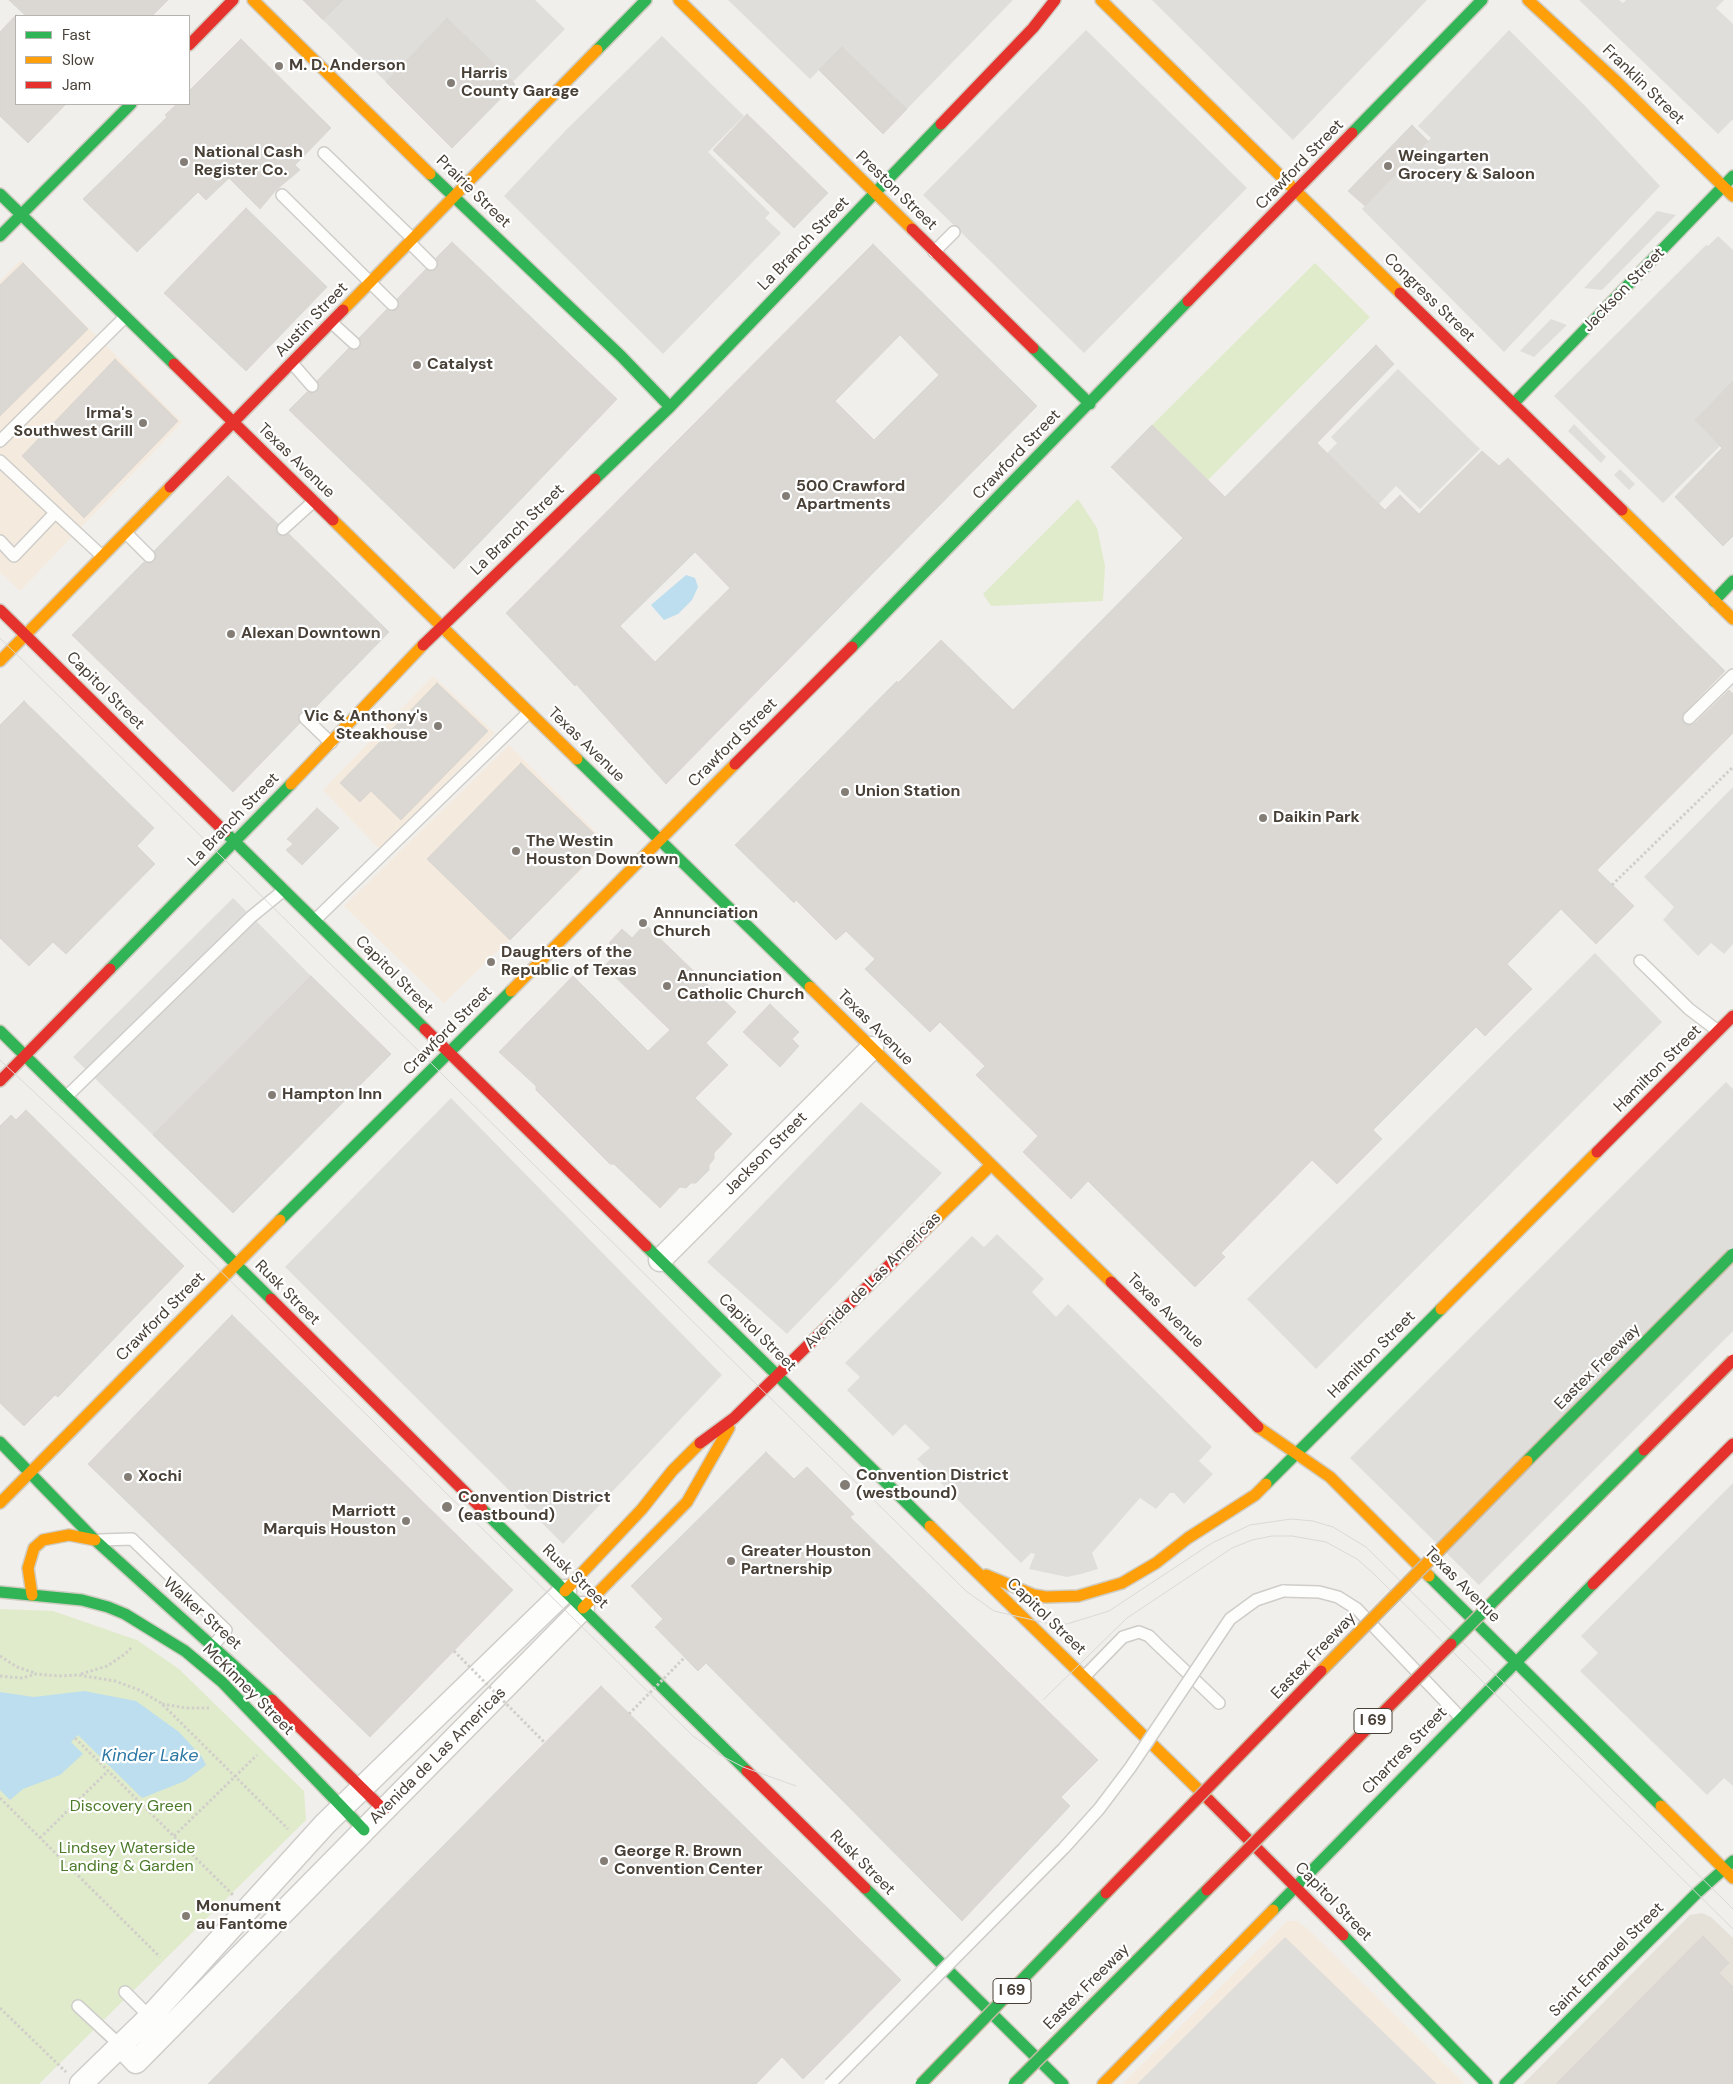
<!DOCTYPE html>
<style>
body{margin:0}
#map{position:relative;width:1733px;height:2084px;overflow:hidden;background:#f1efeb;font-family:"DM Sans",sans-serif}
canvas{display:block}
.legend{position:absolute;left:15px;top:15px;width:175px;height:90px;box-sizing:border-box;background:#fff;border:1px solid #b6b3af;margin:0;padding:6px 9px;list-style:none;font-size:15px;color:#484037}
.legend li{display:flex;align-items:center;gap:10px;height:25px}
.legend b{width:25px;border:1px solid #b6b3af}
</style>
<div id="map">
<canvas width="1733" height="2084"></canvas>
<ul class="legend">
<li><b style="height:6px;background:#30b455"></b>Fast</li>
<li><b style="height:6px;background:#ff9f0a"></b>Slow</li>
<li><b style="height:6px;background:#e5322d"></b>Jam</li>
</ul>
</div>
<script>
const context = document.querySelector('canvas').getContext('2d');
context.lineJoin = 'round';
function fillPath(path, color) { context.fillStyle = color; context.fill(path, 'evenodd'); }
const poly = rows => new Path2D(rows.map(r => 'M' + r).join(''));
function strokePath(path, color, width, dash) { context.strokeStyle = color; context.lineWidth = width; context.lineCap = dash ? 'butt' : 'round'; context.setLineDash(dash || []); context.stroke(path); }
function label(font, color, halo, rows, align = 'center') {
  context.font = font + ' "DM Sans",sans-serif'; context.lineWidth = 4.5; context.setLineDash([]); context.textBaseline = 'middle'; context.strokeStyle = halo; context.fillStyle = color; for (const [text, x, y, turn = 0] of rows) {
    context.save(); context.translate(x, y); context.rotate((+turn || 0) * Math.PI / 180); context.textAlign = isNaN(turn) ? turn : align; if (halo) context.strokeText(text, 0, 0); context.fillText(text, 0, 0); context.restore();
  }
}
const residential = poly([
 [1702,1913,1711,1917,1733,1938,1733,2084,1523,2084,1690,1915]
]);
const commercial = poly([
 [21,260,182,422,20,591,0,572,0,281],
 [433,676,495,733,380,850,323,790],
 [509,745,608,844,444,1003,344,906],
 [1287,1921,1297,1921,1308,1929,1465,2084,1122,2084]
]);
const green = poly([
 [1315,263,1370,317,1208,480,1152,425],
 [1078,499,1097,528,1105,566,1103,601,991,606,983,594],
 [0,1609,53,1611,137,1640,179,1669,304,1791,306,1820,39,2084,0,2084]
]);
const parking = poly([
 [343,0,535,0,565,29,513,82,447,18,386,82,323,20],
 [728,0,1013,0,907,109,842,47,810,79],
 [1152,0,1427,0,1293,140],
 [1579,0,1619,0,1623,3,1626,0,1724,0,1716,8,1733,24,1733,119,1718,134],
 [1086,30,1247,188,1084,353,923,195],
 [1509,30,1586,107,1660,186,1504,352,1362,209,1431,138,1418,126],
 [662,36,744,116,708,152,770,213,765,218,781,233,663,354,504,196,567,129],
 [1657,211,1676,215,1602,290,1584,288],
 [1718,236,1733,250,1733,381,1695,420,1720,446,1663,503,1554,396,1706,245,1708,246],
 [1551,319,1567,325,1534,357,1520,351],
 [1398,369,1480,449,1420,509,1396,486,1379,504,1327,453,1337,443,1331,437],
 [1574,424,1606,457,1601,463,1568,431],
 [1620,469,1635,484,1629,490,1614,475],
 [1733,787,1733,944,1724,954,1711,943,1698,956,1663,920,1674,907,1644,877],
 [233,898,311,976,153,1135,73,1057],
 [1595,953,1662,1022,1316,1369,1247,1299],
 [1726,1082,1733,1089,1733,1331,1479,1585,1350,1458],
 [451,1098,722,1375,563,1544,285,1267],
 [861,1102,942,1173,787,1334,707,1262],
 [997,1234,1044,1279,1032,1292,1056,1317,1068,1304,1212,1447,1199,1461,1213,1474,1184,1504,1174,1493,1170,1493,1156,1509,1140,1498,1092,1553,1098,1569,1081,1574,1067,1577,1029,1569,1035,1554,1031,1553,1021,1563,917,1459,930,1448,905,1424,893,1436,847,1390,860,1377,845,1363,972,1236,984,1247],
 [1733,1483,1733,1786,1724,1778,1707,1795,1580,1671,1598,1653,1581,1636],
 [1285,1937,1437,2084,1137,2084]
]);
const water = poly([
 [686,575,695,578,698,587,692,600,678,614,664,620,651,605],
 [84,1691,136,1701,179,1732,202,1757,206,1765,185,1781,142,1798,78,1735,71,1742,83,1754,60,1775,23,1789,10,1800,0,1790,0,1692,34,1697]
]);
const building = poly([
 [9,0,168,0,152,16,26,16,9,0],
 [303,0,343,0,323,20,303,0],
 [16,15,16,104,66,104,28,143,0,116,0,32,16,15],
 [447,18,515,84,452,148,386,82,447,18],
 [241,39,331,128,295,165,300,170,276,190,260,209,229,178,206,200,198,192,137,252,83,199,167,117,165,115,177,104,189,104,189,91,241,39],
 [842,47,907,109,883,134,819,70,842,47],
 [747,114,828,193,794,228,713,150,747,114],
 [1412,125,1428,141,1365,206,1348,191,1412,125],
 [246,208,327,287,246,371,164,293,246,208],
 [452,242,617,399,454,569,289,410,307,392,313,393,317,391,319,385,317,381,349,348,353,350,359,348,361,344,359,338,387,309,393,311,398,309,399,303,397,299,426,269,432,271,437,269,438,263,436,258,452,242],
 [873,244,1037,406,666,784,576,684,575,686,506,613,873,244],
 [900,335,939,375,874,440,835,401,900,335],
 [695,552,730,588,655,662,620,626,695,552],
 [23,263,88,329,0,416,0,285,23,263],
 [1376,345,1394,364,1317,443,1385,510,1400,495,1419,514,1482,451,1499,466,1508,458,1725,671,1684,713,1682,719,1687,725,1694,724,1729,690,1733,694,1733,733,1597,870,1634,906,1596,944,1561,909,1507,964,1532,989,1485,1036,1476,1027,1373,1130,1382,1139,1337,1184,1312,1160,1221,1253,1225,1257,1195,1287,1088,1181,1071,1199,1023,1152,1038,1136,976,1075,985,1066,940,1022,930,1032,865,969,875,959,846,931,836,940,796,900,794,903,735,845,897,681,898,683,941,640,1013,710,1183,538,1111,467,1152,425,1225,497,1376,345],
 [115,359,178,421,84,518,22,456,115,359],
 [1733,381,1733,536,1723,546,1675,497,1722,448,1695,420,1733,381],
 [228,476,278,524,276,530,278,534,284,536,289,534,389,632,310,713,306,711,300,712,298,717,300,723,233,792,72,635,144,562,150,563,155,561,156,555,154,551,228,476],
 [437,683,488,731,401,820,371,791,360,802,340,783,437,683],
 [24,701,154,828,137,846,155,864,66,954,53,942,29,966,0,938,0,725,24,701],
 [521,763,605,844,510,940,427,859,521,763],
 [317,808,339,828,302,865,286,850,293,844,287,839,317,808],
 [645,924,736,1012,706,1043,728,1065,695,1098,732,1134,714,1153,714,1159,709,1165,709,1170,696,1183,691,1183,686,1188,680,1187,660,1208,614,1164,610,1164,536,1090,536,1086,499,1052,573,976,648,1051,670,1030,604,966,618,952,609,943,622,929,632,938,645,924],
 [311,976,391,1054,233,1213,153,1135,311,976],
 [770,1004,799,1032,792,1039,799,1046,780,1067,743,1032,770,1004],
 [26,1110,184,1266,58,1397,55,1395,24,1426,0,1403,0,1126,11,1115,16,1120,26,1110],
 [232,1315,513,1590,370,1737,88,1464,232,1315],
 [766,1452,794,1479,807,1467,854,1514,850,1517,1098,1760,1061,1797,1070,1806,962,1921,706,1663,698,1671,655,1627,663,1619,631,1586,766,1452],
 [601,1686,901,1980,803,2079,782,2057,756,2084,208,2084,601,1686],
 [1703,1936,1729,1963,1719,1973,1733,1987,1733,2084,1556,2084,1703,1936]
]);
const path = poly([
 [1612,885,1733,767],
 [0,1656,17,1667,35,1673],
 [81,1674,107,1666,125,1654,131,1648],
 [0,1676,22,1678,36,1674,59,1676,78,1675,115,1681,139,1690,161,1703,288,1829],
 [162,1704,187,1708,209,1708],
 [75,1738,234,1896],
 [0,1798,160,1957],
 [174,1836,257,1755],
 [40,1838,108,1771],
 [0,2008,66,2072]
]);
const lane = poly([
 [324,153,412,238],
 [282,195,392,304],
 [410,243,431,264],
 [934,252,954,232],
 [332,323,354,343],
 [292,363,312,386],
 [0,441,125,317],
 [0,461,102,556],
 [283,529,314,501],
 [126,533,149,556],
 [0,541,14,556,55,513],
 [305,718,331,743],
 [1689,718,1733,675],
 [315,920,529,712],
 [1640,961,1689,1009,1718,1031],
 [66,1097,251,917,284,890],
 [100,1540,132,1539,226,1630,214,1645],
 [1283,1591,1319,1592,1338,1597,1357,1609,1461,1718],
 [1084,1677,1123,1637,1139,1632,1149,1636,1157,1644,1219,1703],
 [125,1992,150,2017],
 [78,2006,121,2046]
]);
const street = poly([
 [660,1260,872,1048],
 [121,2046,136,2062,583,1608],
 [81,2084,150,2017,325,1824,565,1591]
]);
const fast = poly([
 [597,50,646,0],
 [1352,133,1482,0],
 [430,174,621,356,670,407],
 [0,194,174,364],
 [0,236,131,104],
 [1033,348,1090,404],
 [1514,403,1733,176],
 [595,479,670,407,941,124],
 [1714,601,1733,581],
 [852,647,1188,301],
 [577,759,810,987],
 [225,832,425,1029],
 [110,969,291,784],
 [0,1031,271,1299],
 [280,1220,511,991],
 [646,1246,930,1526],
 [0,1442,95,1540,272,1700],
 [1266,1484,1441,1309],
 [482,1509,747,1771],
 [1429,1576,1661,1806],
 [0,1592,82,1600,108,1607,125,1614,185,1651,222,1682,364,1830],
 [865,1888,1063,2084],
 [1273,1910,1593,1584],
 [1343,1935,1487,2084],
 [1505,2084,1697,1893,1733,1861]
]);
const slow = poly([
 [253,0,430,174],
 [679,0,912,229],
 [1101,0,1400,293],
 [1528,0,1615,80,1733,196],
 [343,310,597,50],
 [1622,510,1733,619],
 [333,520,577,759],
 [0,661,170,487],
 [291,784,423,645],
 [810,987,1111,1282],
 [511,991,735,764],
 [926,1229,991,1165],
 [1441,1309,1597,1152],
 [1258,1427,1330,1477,1429,1576],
 [0,1503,280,1220],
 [930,1526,1209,1800],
 [986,1575,1034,1595,1046,1597,1078,1596,1122,1583,1156,1563,1188,1538,1255,1495,1266,1484],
 [565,1591,642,1509,672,1471,700,1443],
 [32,1595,28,1568,34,1548,43,1540,69,1535,95,1540],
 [583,1608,687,1502,729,1428],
 [1661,1806,1733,1878],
 [1103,2084,1273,1910]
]);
const jam = poly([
 [189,45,233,0],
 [941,124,1033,28,1055,0],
 [912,229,1033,348],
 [1400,293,1622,510],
 [1188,301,1352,133],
 [174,364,333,520],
 [170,487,343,310],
 [0,610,225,832],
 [423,645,595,479],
 [735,764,852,647],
 [425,1029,646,1246],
 [0,1081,110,969],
 [1597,1152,1733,1016],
 [1111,1282,1258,1427],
 [271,1299,482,1509],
 [700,1443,734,1418,926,1229],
 [1593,1584,1733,1444],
 [272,1700,384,1810],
 [747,1771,865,1888],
 [1209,1800,1343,1935]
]);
const tram = poly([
 [0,638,966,1591,994,1611,1046,1623,1067,1624,1109,1611,1212,1543,1250,1525,1291,1519,1313,1521,1333,1527,1366,1547,1733,1909],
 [0,1060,129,1181,693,1736,718,1754,743,1767,796,1786],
 [1043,1700,1127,1618,1232,1548,1252,1540,1272,1536,1292,1536,1326,1542,1357,1559,1374,1574,1733,1929]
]);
const pathBridge = poly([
 [454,1651,545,1743],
 [629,1714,685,1657]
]);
const laneBridge = poly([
 [830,2084,1064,1848,1099,1809,1130,1768,1230,1619,1256,1600,1283,1591]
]);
const fastBridge = poly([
 [1527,1461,1733,1254],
 [1451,1644,1644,1450],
 [921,2084,1106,1893],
 [1014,2084,1207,1890]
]);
const slowBridge = poly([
 [1321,1671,1527,1461]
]);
const jamBridge = poly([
 [1644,1450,1733,1360],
 [1207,1890,1451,1644],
 [1106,1893,1321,1671]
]);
const markers = [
 [279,66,5,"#837d76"],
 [451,83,5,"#837d76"],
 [184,162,5,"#837d76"],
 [1388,166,5,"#837d76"],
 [417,365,5,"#837d76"],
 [143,423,5,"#837d76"],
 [786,496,5,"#837d76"],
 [231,634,5,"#837d76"],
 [438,726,5,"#837d76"],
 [845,792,5,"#837d76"],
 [1263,818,5,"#837d76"],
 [516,851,5,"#837d76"],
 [643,923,5,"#837d76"],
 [491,962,5,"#837d76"],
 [667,986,5,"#837d76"],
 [272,1095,5,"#837d76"],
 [128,1477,5,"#837d76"],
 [845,1485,6,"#837d76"],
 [447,1507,6,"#837d76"],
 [406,1521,5,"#837d76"],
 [731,1561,5,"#837d76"],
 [604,1861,5,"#837d76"],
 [186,1916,5,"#837d76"]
];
const shields = [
 [1373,1721,38],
 [1012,1991,38]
];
const shieldNames = [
 ["I 69",1373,1721],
 ["I 69",1012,1991]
];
const poiNames = [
 ["M. D. Anderson",289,66],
 ["Harris",461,74],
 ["County Garage",461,92],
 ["National Cash",194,153],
 ["Register Co.",194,171],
 ["Weingarten",1398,157],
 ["Grocery & Saloon",1398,175],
 ["Catalyst",427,365],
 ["Irma's",133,414,"right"],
 ["Southwest Grill",133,432,"right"],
 ["500 Crawford",796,487],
 ["Apartments",796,505],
 ["Alexan Downtown",241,634],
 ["Vic & Anthony's",428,717,"right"],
 ["Steakhouse",428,735,"right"],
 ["Union Station",855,792],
 ["Daikin Park",1273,818],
 ["The Westin",526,842],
 ["Houston Downtown",526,860],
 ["Annunciation",653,914],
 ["Church",653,932],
 ["Daughters of the",501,953],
 ["Republic of Texas",501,971],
 ["Annunciation",677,977],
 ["Catholic Church",677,995],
 ["Hampton Inn",282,1095],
 ["Convention District",856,1476],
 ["(westbound)",856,1494],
 ["Xochi",138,1477],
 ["Convention District",458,1498],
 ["(eastbound)",458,1516],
 ["Marriott",396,1512,"right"],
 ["Marquis Houston",396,1530,"right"],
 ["Greater Houston",741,1552],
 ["Partnership",741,1570],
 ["George R. Brown",614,1852],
 ["Convention Center",614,1870],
 ["Monument",196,1907],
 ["au Fantome",196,1925]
];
const streetNames = [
 ["Franklin Street",1643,85,44],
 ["Crawford Street",1300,165,-46],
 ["Preston Street",896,191,44],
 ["Prairie Street",473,192,44],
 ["La Branch Street",804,244,-46],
 ["Jackson Street",1624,290,-46],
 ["Congress Street",1429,298,44],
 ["Austin Street",312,320,-46],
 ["Crawford Street",1017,455,-46],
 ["Texas Avenue",296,461,44],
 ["La Branch Street",518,530,-44],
 ["Capitol Street",105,691,45],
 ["Crawford Street",733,743,-45],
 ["Texas Avenue",586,745,44],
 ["La Branch Street",234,820,-46],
 ["Capitol Street",394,975,45],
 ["Texas Avenue",875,1028,45],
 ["Crawford Street",448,1031,-45],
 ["Hamilton Street",1658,1069,-45],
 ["Jackson Street",766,1154,-45],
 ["Avenida de Las Americas",873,1281,-45],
 ["Rusk Street",287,1293,45],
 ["Texas Avenue",1165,1311,44],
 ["Crawford Street",161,1317,-45],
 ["Capitol Street",757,1333,45],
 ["Hamilton Street",1372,1355,-45],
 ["Eastex Freeway",1598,1367,-45],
 ["Rusk Street",575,1577,44],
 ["Texas Avenue",1462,1585,45],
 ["Walker Street",202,1614,42],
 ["Capitol Street",1046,1617,44],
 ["Eastex Freeway",1314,1656,-46],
 ["McKinney Street",248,1690,45],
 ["Chartres Street",1405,1751,-46],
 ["Avenida de Las Americas",438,1756,-45],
 ["Rusk Street",862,1863,45],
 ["Capitol Street",1333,1902,46],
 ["Saint Emanuel Street",1607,1960,-45],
 ["Eastex Freeway",1087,1987,-45]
];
const parkNames = [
 ["Discovery Green",131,1807],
 ["Lindsey Waterside",127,1849],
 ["Landing & Garden",127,1867]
];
const waterNames = [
 ["Kinder Lake",150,1756]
];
fillPath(residential, '#e5e0d8');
fillPath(commercial, '#f4eade');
fillPath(green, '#e0ebcb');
fillPath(parking, '#e0dedb');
fillPath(water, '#bcdeef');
fillPath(building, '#dbd8d3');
strokePath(building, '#dad6d1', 1);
strokePath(lane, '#cfcdc9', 14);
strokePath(street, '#cfcdc9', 25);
strokePath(fast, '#d0ccc2', 14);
strokePath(slow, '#d0ccc2', 14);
strokePath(jam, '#d0ccc2', 14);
strokePath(path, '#d1cfca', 3, [2.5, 2.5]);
strokePath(lane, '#fdfdfc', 11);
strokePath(street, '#fdfdfc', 22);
strokePath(fast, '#30b455', 11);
strokePath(slow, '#ff9f0a', 11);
strokePath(jam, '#e5322d', 11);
strokePath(tram, '#d9d9d8', 1);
strokePath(laneBridge, '#cfcdc9', 14, []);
strokePath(fastBridge, '#c9bba6', 14, []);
strokePath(slowBridge, '#c9bba6', 14, []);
strokePath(jamBridge, '#c9bba6', 14, []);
strokePath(pathBridge, '#d1cfca', 3, [2.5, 2.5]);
strokePath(laneBridge, '#fdfdfc', 11);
strokePath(fastBridge, '#30b455', 11);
strokePath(slowBridge, '#ff9f0a', 11);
strokePath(jamBridge, '#e5322d', 11);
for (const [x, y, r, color] of markers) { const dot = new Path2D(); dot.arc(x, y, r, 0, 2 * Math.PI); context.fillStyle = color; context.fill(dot); strokePath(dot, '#fff', 2); }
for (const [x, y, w] of shields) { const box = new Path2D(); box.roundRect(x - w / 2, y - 12.5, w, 25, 4); context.fillStyle = '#fff'; context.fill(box); strokePath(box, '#484037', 1); }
label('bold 15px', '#484037', null, shieldNames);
label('bold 16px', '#484037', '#fff', poiNames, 'left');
label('16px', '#484037', '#fff', streetNames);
label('16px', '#4c7a29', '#fff', parkNames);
label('italic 18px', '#2c78a4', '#fff', waterNames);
</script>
